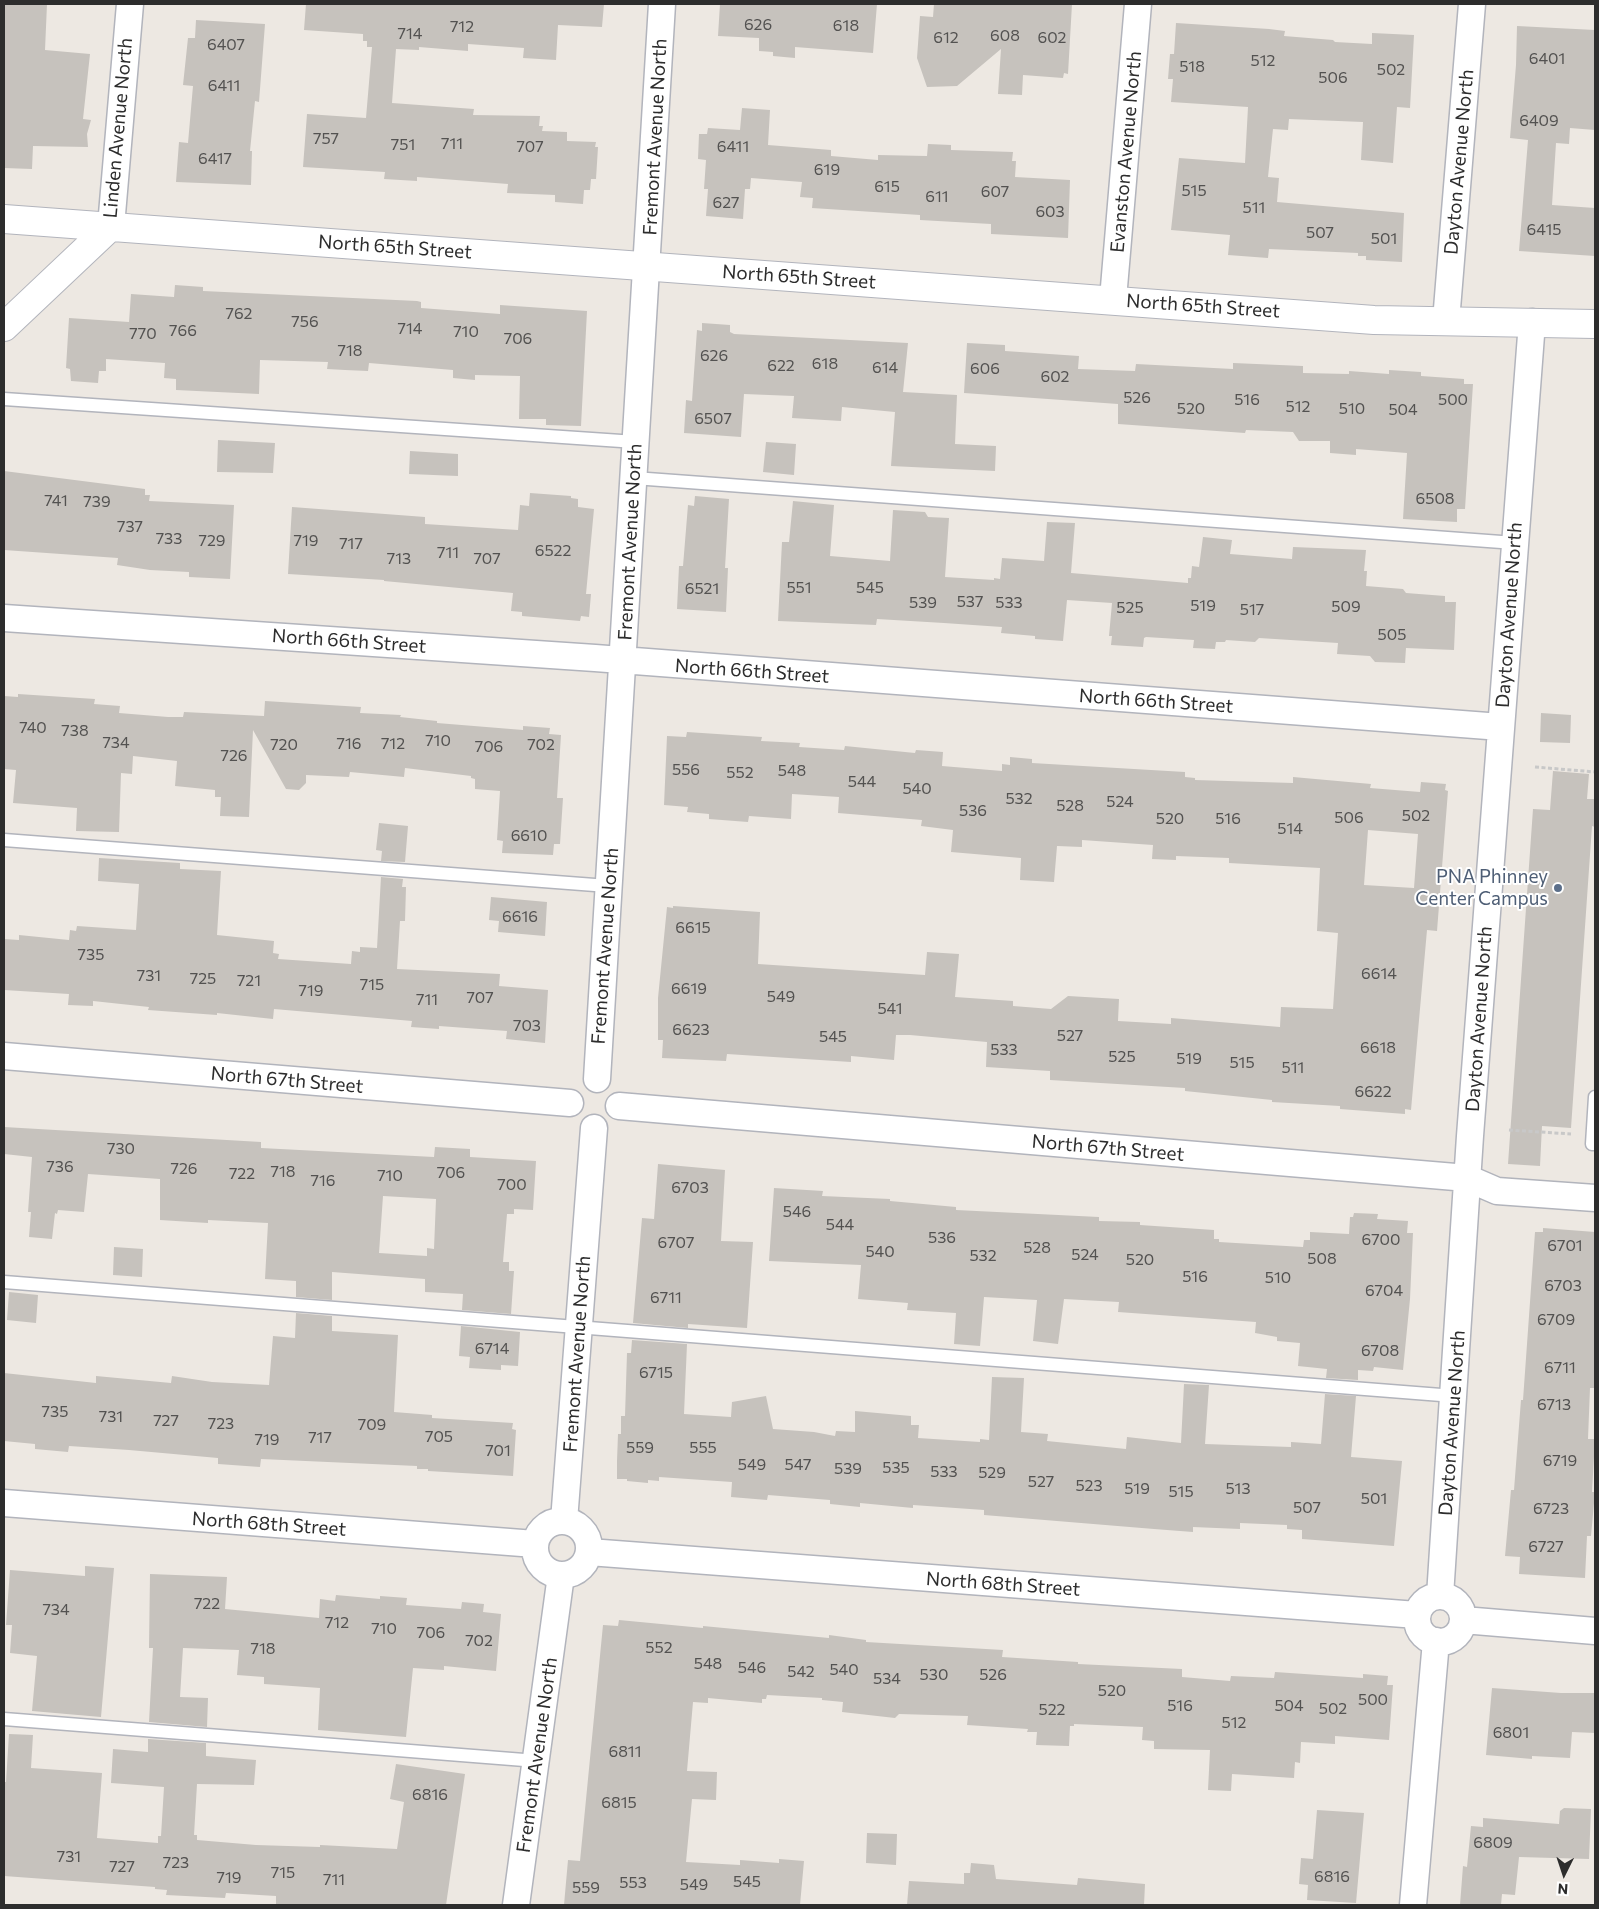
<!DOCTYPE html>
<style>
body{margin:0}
#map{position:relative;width:1599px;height:1909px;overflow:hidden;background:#ede8e2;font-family:Commissioner,sans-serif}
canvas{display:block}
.frame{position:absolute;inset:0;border:5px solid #2d2d2d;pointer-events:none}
.north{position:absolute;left:1539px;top:1849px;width:50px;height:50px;-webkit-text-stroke:4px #fff;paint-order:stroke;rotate:184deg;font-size:14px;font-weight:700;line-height:20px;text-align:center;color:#2d2d2d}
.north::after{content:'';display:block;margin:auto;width:18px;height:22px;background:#2d2d2d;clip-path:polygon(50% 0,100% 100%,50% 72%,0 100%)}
</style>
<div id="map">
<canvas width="1599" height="1909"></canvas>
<div class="frame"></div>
<div class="north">N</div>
</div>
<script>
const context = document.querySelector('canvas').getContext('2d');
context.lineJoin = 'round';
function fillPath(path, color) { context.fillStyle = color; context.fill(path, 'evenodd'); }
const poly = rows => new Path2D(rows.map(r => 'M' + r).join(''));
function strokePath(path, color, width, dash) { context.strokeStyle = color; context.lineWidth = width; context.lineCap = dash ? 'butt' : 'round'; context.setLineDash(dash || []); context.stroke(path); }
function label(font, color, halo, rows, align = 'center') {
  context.font = font + ' Commissioner,sans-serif'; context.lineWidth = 4; context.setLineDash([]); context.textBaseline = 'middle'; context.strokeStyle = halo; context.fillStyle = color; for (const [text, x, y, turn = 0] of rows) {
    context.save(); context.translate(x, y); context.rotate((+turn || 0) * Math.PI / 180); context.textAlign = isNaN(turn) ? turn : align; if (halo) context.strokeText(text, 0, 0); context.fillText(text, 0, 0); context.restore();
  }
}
const building = poly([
 [4,4,47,4,45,50,90,54,83,119,91,120,87,134,88,147,33,146,32,169,4,168],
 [306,4,604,4,602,27,558,25,556,60,523,58,524,48,468,44,468,51,419,47,419,50,396,49,392,103,474,109,473,115,540,116,539,126,543,126,542,131,567,132,567,141,596,142,595,147,598,147,596,179,591,179,590,190,584,190,583,204,555,202,555,195,507,193,508,184,417,177,417,181,384,179,385,172,303,167,307,114,366,118,372,47,367,47,367,41,363,41,363,34,304,30],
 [720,4,877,4,873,53,795,47,795,58,773,56,773,52,759,51,759,38,718,36],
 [934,4,1072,4,1068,74,1064,73,1063,78,1023,75,1022,95,998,94,1001,49,957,86,927,87,917,58,920,16,933,17],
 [196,20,265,24,259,102,255,101,250,151,252,151,251,185,176,182,179,142,188,143,193,86,183,85,188,38,195,38],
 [1176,23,1269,29,1285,31,1284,36,1333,40,1335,42,1372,44,1372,33,1414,35,1410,108,1397,107,1393,163,1361,160,1363,122,1289,119,1288,130,1273,129,1268,177,1279,178,1277,202,1404,213,1402,262,1366,260,1366,256,1358,256,1358,253,1269,249,1268,258,1228,255,1230,235,1171,230,1179,158,1245,163,1248,107,1171,102,1173,79,1168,79,1170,54,1174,54],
 [1517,26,1595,30,1595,130,1570,128,1569,144,1556,143,1552,205,1595,208,1595,256,1519,251,1528,140,1510,138,1516,65],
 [742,108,770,110,768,145,831,150,831,156,878,160,878,155,927,156,928,144,951,145,951,150,1013,152,1012,161,1016,161,1015,177,1070,180,1068,238,991,234,991,224,920,220,920,215,812,208,813,198,800,197,802,182,751,178,750,189,745,189,743,219,706,216,708,189,704,189,706,160,698,159,699,134,707,134,708,128,740,130],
 [175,285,203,287,203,291,417,301,421,302,421,308,500,314,500,305,587,311,581,426,546,425,546,419,519,419,520,376,475,375,475,380,453,378,453,370,369,363,368,371,345,370,327,369,328,362,260,360,259,394,176,390,176,379,164,378,165,363,106,359,106,371,99,371,98,383,71,381,70,369,66,368,69,318,129,322,131,294,174,297],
 [702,323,730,325,730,332,734,334,908,343,903,392,957,395,955,444,996,446,995,471,891,466,895,412,842,407,841,421,792,418,794,396,744,394,741,437,684,433,686,400,692,401,697,330,702,331],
 [967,343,1005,345,1005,351,1079,356,1078,369,1135,371,1136,364,1233,369,1233,363,1303,366,1303,373,1349,374,1349,371,1389,374,1389,370,1421,372,1421,376,1464,379,1464,384,1473,384,1465,509,1457,509,1457,522,1403,519,1407,453,1356,449,1356,455,1330,453,1330,441,1299,441,1293,432,1246,430,1245,433,1118,424,1118,404,964,393],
 [218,440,275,443,273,473,217,472],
 [766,442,796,444,794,475,763,472],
 [410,451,458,454,458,476,409,474],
 [4,471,145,489,145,495,150,495,149,501,234,505,230,579,189,577,189,572,150,570,117,565,118,558,4,550],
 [530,493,571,496,571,498,578,499,578,507,594,509,586,594,591,594,589,617,581,616,580,621,522,616,522,612,511,611,513,593,384,581,384,580,288,574,292,507,425,517,425,524,518,530,520,505,529,506],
 [695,496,729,499,725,568,728,568,726,612,677,609,679,566,683,566,688,505,694,506],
 [793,501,834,505,830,556,890,561,893,510,925,512,928,517,949,518,945,577,994,580,994,578,1000,579,1002,558,1044,561,1047,522,1075,523,1071,573,1188,583,1188,578,1191,578,1192,566,1199,567,1203,537,1232,540,1230,554,1292,559,1293,547,1366,550,1364,571,1367,571,1366,586,1403,589,1406,593,1445,596,1445,602,1456,602,1454,650,1406,648,1405,663,1375,662,1370,656,1337,654,1338,643,1259,638,1255,642,1226,640,1225,642,1216,642,1215,649,1193,648,1194,640,1146,637,1144,638,1143,647,1111,645,1112,636,1109,636,1112,603,1067,600,1063,641,1035,639,1035,636,1001,633,1002,627,944,623,877,619,876,625,778,621,782,542,789,542],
 [18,694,95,699,94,704,120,706,119,713,168,717,183,717,184,712,264,716,265,701,361,707,360,713,401,715,400,717,437,721,437,723,523,730,523,726,550,728,549,734,561,735,557,798,563,798,560,844,554,844,553,855,502,853,503,841,497,840,500,791,475,789,475,779,471,778,471,776,405,768,404,777,350,772,349,777,306,775,306,783,299,790,286,789,253,730,249,817,220,816,221,797,215,797,215,790,175,786,177,761,133,756,132,774,121,773,119,832,76,831,77,808,13,803,16,770,4,769,4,696,18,697],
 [1541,713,1571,715,1570,743,1540,742],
 [687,732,762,737,761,741,800,743,799,747,844,750,845,746,915,753,916,750,943,752,942,766,1002,771,1002,764,1010,765,1010,757,1032,759,1032,763,1185,772,1185,777,1195,778,1195,780,1293,783,1293,777,1371,784,1370,788,1420,792,1421,782,1446,784,1445,790,1448,791,1437,931,1427,930,1411,1110,1405,1109,1405,1114,1340,1109,1340,1106,1272,1102,1272,1100,1185,1091,1185,1088,1050,1080,1050,1071,986,1067,987,1042,910,1035,896,1035,894,1060,851,1056,851,1062,727,1054,726,1061,662,1058,663,1040,658,1040,658,998,667,907,673,908,673,906,760,912,758,964,925,975,927,952,959,954,955,997,1013,1001,1013,1006,1051,1009,1068,996,1119,999,1118,1021,1171,1024,1171,1018,1280,1027,1281,1007,1333,1009,1338,933,1317,931,1320,868,1229,863,1229,858,1176,856,1176,860,1152,859,1153,845,1082,840,1082,847,1057,846,1054,882,1020,880,1021,858,951,852,953,830,921,826,922,820,838,813,839,797,792,794,791,819,749,816,748,822,709,819,709,814,687,812,688,807,664,805,667,736,686,737],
 [1368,830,1418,834,1414,888,1364,885],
 [1553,771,1589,774,1587,799,1595,799,1595,827,1592,826,1571,1128,1542,1126,1540,1166,1508,1164,1533,809,1550,810],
 [379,823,408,826,405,862,381,861,382,851,376,850],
 [99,858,180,863,180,869,221,871,217,935,274,941,273,953,279,954,278,959,351,964,352,951,360,952,360,947,377,948,381,877,403,879,402,887,406,887,405,921,400,921,397,969,500,974,499,986,548,990,545,1043,506,1039,507,1031,439,1026,439,1029,411,1027,412,1021,274,1009,273,1019,217,1013,217,1015,148,1010,149,1007,93,1001,93,1006,68,1005,69,994,4,990,4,939,19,940,19,935,69,940,70,930,76,931,77,926,136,930,139,884,98,881],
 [491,897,547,902,545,936,498,932,499,921,489,920],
 [4,1127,261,1142,261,1148,434,1157,435,1147,470,1149,470,1157,536,1161,533,1210,514,1209,514,1214,507,1214,503,1262,509,1262,509,1271,514,1271,511,1314,462,1310,463,1294,425,1292,425,1279,332,1272,332,1300,296,1297,296,1281,265,1279,268,1223,208,1220,208,1223,160,1220,160,1179,88,1174,84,1212,58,1210,57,1214,55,1213,52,1239,29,1237,31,1212,28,1212,32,1157,4,1154],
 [383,1196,436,1199,434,1249,427,1248,427,1256,379,1253],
 [658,1164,725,1170,721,1241,753,1242,747,1328,688,1324,688,1328,633,1323,642,1218,654,1219],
 [774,1188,823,1191,822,1196,890,1199,890,1201,956,1207,956,1210,1099,1217,1099,1221,1140,1222,1140,1225,1214,1230,1214,1239,1219,1239,1219,1242,1303,1247,1304,1240,1310,1240,1310,1232,1349,1234,1350,1217,1353,1217,1354,1213,1378,1214,1377,1219,1408,1221,1407,1233,1413,1233,1410,1299,1403,1370,1374,1367,1373,1371,1358,1370,1358,1380,1326,1378,1327,1369,1298,1366,1300,1343,1277,1341,1277,1337,1255,1333,1256,1322,1118,1312,1119,1302,1064,1299,1058,1344,1033,1341,1037,1300,984,1297,980,1346,954,1344,956,1313,907,1310,908,1303,858,1299,861,1265,769,1261],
 [1543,1228,1595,1232,1595,1388,1590,1388,1588,1439,1595,1439,1592,1492,1595,1492,1591,1536,1587,1536,1585,1578,1519,1574,1520,1557,1505,1556,1511,1490,1514,1490,1521,1400,1523,1400,1535,1232,1543,1232],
 [114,1247,143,1249,142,1277,113,1275],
 [9,1292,38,1295,36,1323,7,1320],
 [296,1313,332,1316,332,1331,398,1335,394,1412,432,1415,432,1418,513,1423,512,1429,516,1430,513,1476,428,1471,428,1469,417,1469,417,1466,261,1459,260,1467,218,1464,218,1458,129,1450,69,1446,68,1452,35,1449,35,1444,4,1441,4,1373,96,1383,96,1376,171,1383,172,1376,212,1382,269,1385,273,1336,295,1338],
 [461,1326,520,1332,518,1366,501,1365,501,1370,469,1368,470,1357,459,1356],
 [632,1340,687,1344,684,1414,731,1417,732,1402,766,1396,773,1429,814,1432,835,1436,836,1431,855,1432,855,1411,911,1416,911,1425,919,1425,918,1438,980,1442,980,1439,989,1440,992,1377,1024,1378,1021,1432,1048,1434,1047,1441,1126,1449,1127,1437,1181,1443,1184,1384,1209,1385,1205,1444,1291,1447,1291,1442,1321,1444,1325,1394,1356,1396,1351,1457,1402,1461,1394,1546,1302,1539,1302,1530,1287,1529,1287,1525,1240,1523,1240,1529,1193,1527,1193,1532,1154,1529,984,1515,984,1510,913,1505,913,1508,860,1503,860,1507,830,1504,830,1500,768,1495,767,1500,731,1497,732,1482,659,1477,659,1481,648,1480,648,1483,627,1481,627,1479,617,1479,617,1461,618,1434,621,1434,621,1416,625,1416,627,1353,631,1353],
 [85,1566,114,1568,101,1717,32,1711,37,1656,10,1653,12,1625,6,1625,10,1570,85,1576],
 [150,1574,227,1577,225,1609,319,1618,320,1599,335,1601,336,1595,380,1599,380,1596,407,1598,406,1605,461,1609,462,1602,484,1604,483,1612,501,1614,496,1671,444,1666,444,1670,413,1668,406,1737,318,1730,320,1688,264,1684,264,1677,237,1675,239,1650,183,1648,180,1697,208,1698,207,1727,149,1722,153,1648,149,1648],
 [619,1620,703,1628,703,1626,829,1638,829,1635,866,1640,866,1642,1003,1650,1002,1657,1078,1662,1078,1664,1182,1669,1182,1677,1230,1681,1231,1676,1274,1678,1275,1672,1363,1678,1363,1674,1388,1676,1387,1685,1393,1685,1389,1740,1335,1736,1335,1744,1301,1742,1300,1763,1295,1762,1294,1778,1232,1774,1231,1791,1208,1790,1210,1750,1154,1749,1154,1741,1142,1740,1143,1727,1074,1724,1074,1726,1070,1726,1069,1746,1036,1745,1037,1732,1027,1732,1028,1729,967,1725,968,1716,899,1714,895,1718,842,1712,843,1702,822,1700,822,1698,767,1695,766,1699,762,1699,762,1703,708,1698,708,1703,693,1702,687,1771,717,1772,716,1800,692,1799,686,1862,740,1865,740,1860,779,1863,779,1859,804,1861,800,1905,564,1905,568,1860,580,1861,603,1625,618,1626],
 [1492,1688,1561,1693,1595,1693,1595,1733,1572,1732,1570,1758,1532,1756,1532,1759,1486,1755],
 [9,1734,33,1735,31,1768,102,1773,97,1838,158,1843,158,1836,161,1836,164,1787,111,1783,113,1749,148,1752,148,1739,206,1743,206,1756,256,1760,254,1785,197,1784,194,1835,197,1835,197,1840,256,1845,320,1847,320,1845,397,1849,404,1802,390,1799,396,1764,465,1774,446,1905,276,1905,276,1896,226,1893,225,1898,166,1895,167,1890,155,1889,155,1887,4,1876,4,1782,6,1782],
 [1564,1808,1591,1809,1589,1859,1519,1857,1515,1895,1502,1894,1501,1905,1460,1905,1463,1866,1467,1867,1471,1826,1483,1827,1483,1818,1559,1824,1560,1811],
 [1317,1810,1364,1813,1356,1903,1307,1900,1308,1885,1299,1884,1301,1858,1313,1859],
 [867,1833,897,1834,896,1865,866,1863],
 [971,1863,994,1865,996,1879,1077,1885,1078,1878,1145,1884,1144,1905,907,1905,909,1881,964,1884,964,1873,970,1873]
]);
const path = poly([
 [1535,767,1595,772],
 [1509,1130,1571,1134]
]);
const lane = poly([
 [4,399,636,442],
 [634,478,1515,543],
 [4,840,608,886],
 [1595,1097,1592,1144,1595,1144],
 [4,1282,1454,1396],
 [4,1719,537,1761]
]);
const street = poly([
 [111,226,130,4],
 [1113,299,1138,4],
 [1446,321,1472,4],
 [4,618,595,658,1501,727],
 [4,1056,570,1103],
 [597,1079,662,4],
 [619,1106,1467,1178,1497,1191,1595,1198],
 [4,1503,535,1544],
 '535 1548a27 27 0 1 1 54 0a27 27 0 1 1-54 0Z',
 [564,1521,594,1128],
 [589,1552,1417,1615],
 [1440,1596,1470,1136,1532,322],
 '1417 1619a23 23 0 1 1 46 0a23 23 0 1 1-46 0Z',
 [1463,1620,1595,1631],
 [516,1905,561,1575],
 [1413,1905,1436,1641]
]);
const secondary = poly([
 [4,219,1374,320,1595,324],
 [4,327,111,226]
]);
const markers = [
 [1558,888,5,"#5c6f8a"]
];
const numberNames = [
 ["626",758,25],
 ["618",846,26],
 ["712",462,27],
 ["714",410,34],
 ["608",1005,36],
 ["612",946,38],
 ["602",1052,38],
 ["6407",226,45],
 ["6401",1547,59],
 ["512",1263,61],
 ["518",1192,67],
 ["502",1391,70],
 ["506",1333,78],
 ["6411",224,86],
 ["6409",1539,121],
 ["757",326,139],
 ["711",452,144],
 ["751",403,145],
 ["707",530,147],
 ["6411",733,147],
 ["6417",215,159],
 ["619",827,170],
 ["615",887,187],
 ["515",1194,191],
 ["607",995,192],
 ["611",937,197],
 ["627",726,203],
 ["511",1254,208],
 ["603",1050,212],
 ["6415",1544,230],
 ["507",1320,233],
 ["501",1384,239],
 ["762",239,314],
 ["756",305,322],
 ["714",410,329],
 ["766",183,331],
 ["710",466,332],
 ["770",143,334],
 ["706",518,339],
 ["718",350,351],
 ["626",714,356],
 ["618",825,364],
 ["622",781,366],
 ["614",885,368],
 ["606",985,369],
 ["602",1055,377],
 ["526",1137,398],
 ["516",1247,400],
 ["500",1453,400],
 ["512",1298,407],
 ["520",1191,409],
 ["510",1352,409],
 ["504",1403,410],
 ["6507",713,419],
 ["6508",1435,499],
 ["741",56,501],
 ["739",97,502],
 ["737",130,527],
 ["733",169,539],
 ["729",212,541],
 ["719",306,541],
 ["717",351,544],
 ["6522",553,551],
 ["711",448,553],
 ["713",399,559],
 ["707",487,559],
 ["551",799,588],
 ["545",870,588],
 ["6521",702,589],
 ["537",970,602],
 ["539",923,603],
 ["533",1009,603],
 ["519",1203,606],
 ["509",1346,607],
 ["525",1130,608],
 ["517",1252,610],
 ["505",1392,635],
 ["740",33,728],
 ["738",75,731],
 ["710",438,741],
 ["734",116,743],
 ["716",349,744],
 ["712",393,744],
 ["720",284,745],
 ["702",541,745],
 ["706",489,747],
 ["726",234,756],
 ["556",686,770],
 ["548",792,771],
 ["552",740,773],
 ["544",862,782],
 ["540",917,789],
 ["532",1019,799],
 ["524",1120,802],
 ["528",1070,806],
 ["536",973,811],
 ["502",1416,816],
 ["506",1349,818],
 ["520",1170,819],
 ["516",1228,819],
 ["514",1290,829],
 ["6610",529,836],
 ["6616",520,917],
 ["6615",693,928],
 ["735",91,955],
 ["6614",1379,974],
 ["731",149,976],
 ["725",203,979],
 ["721",249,981],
 ["715",372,985],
 ["6619",689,989],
 ["719",311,991],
 ["549",781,997],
 ["707",480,998],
 ["711",427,1000],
 ["541",890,1009],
 ["703",527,1026],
 ["6623",691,1030],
 ["527",1070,1036],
 ["545",833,1037],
 ["6618",1378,1048],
 ["533",1004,1050],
 ["525",1122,1057],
 ["519",1189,1059],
 ["515",1242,1063],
 ["511",1293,1068],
 ["6622",1373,1092],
 ["730",121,1149],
 ["736",60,1167],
 ["726",184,1169],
 ["718",283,1172],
 ["706",451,1173],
 ["722",242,1174],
 ["710",390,1176],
 ["716",323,1181],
 ["700",512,1185],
 ["6703",690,1188],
 ["546",797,1212],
 ["544",840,1225],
 ["536",942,1238],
 ["6700",1381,1240],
 ["6707",676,1243],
 ["6701",1565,1246],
 ["528",1037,1248],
 ["540",880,1252],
 ["524",1085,1255],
 ["532",983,1256],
 ["508",1322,1259],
 ["520",1140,1260],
 ["516",1195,1277],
 ["510",1278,1278],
 ["6703",1563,1286],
 ["6704",1384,1291],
 ["6711",666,1298],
 ["6709",1556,1320],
 ["6714",492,1349],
 ["6708",1380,1351],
 ["6711",1560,1368],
 ["6715",656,1373],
 ["6713",1554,1405],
 ["735",55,1412],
 ["731",111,1417],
 ["727",166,1421],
 ["723",221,1424],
 ["709",372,1425],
 ["705",439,1437],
 ["717",320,1438],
 ["719",267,1440],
 ["559",640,1448],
 ["555",703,1448],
 ["701",498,1451],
 ["6719",1560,1461],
 ["549",752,1465],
 ["547",798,1465],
 ["535",896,1468],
 ["539",848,1469],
 ["533",944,1472],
 ["529",992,1473],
 ["527",1041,1482],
 ["523",1089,1486],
 ["519",1137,1489],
 ["513",1238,1489],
 ["515",1181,1492],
 ["501",1374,1499],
 ["507",1307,1508],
 ["6723",1551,1509],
 ["6727",1546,1547],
 ["722",207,1604],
 ["734",56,1610],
 ["712",337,1623],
 ["710",384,1629],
 ["706",431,1633],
 ["702",479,1641],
 ["552",659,1648],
 ["718",263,1649],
 ["548",708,1664],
 ["546",752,1668],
 ["540",844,1670],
 ["542",801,1672],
 ["530",934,1675],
 ["526",993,1675],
 ["534",887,1679],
 ["520",1112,1691],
 ["500",1373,1700],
 ["516",1180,1706],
 ["504",1289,1706],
 ["502",1333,1709],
 ["522",1052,1710],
 ["512",1234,1723],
 ["6801",1511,1733],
 ["6811",625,1752],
 ["6816",430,1795],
 ["6815",619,1803],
 ["6809",1493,1843],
 ["731",69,1857],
 ["723",176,1863],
 ["727",122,1867],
 ["715",283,1873],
 ["6816",1332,1877],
 ["719",229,1878],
 ["711",334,1880],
 ["545",747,1882],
 ["553",633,1883],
 ["549",694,1885],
 ["559",586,1888]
];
const streetNames = [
 ["Linden Avenue North",118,128,-85],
 ["Fremont Avenue North",655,137,-87],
 ["Evanston Avenue North",1126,152,-85],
 ["Dayton Avenue North",1459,162,-85],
 ["North 65th Street",395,247,4],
 ["North 65th Street",799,277,4],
 ["North 65th Street",1203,306,4],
 ["Fremont Avenue North",630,542,-87],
 ["Dayton Avenue North",1509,615,-86],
 ["North 66th Street",349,641,4],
 ["North 66th Street",752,671,4],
 ["North 66th Street",1156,701,4],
 ["Fremont Avenue North",605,946,-86],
 ["Dayton Avenue North",1479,1019,-86],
 ["North 67th Street",287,1080,5],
 ["North 67th Street",1108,1148,5],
 ["Fremont Avenue North",577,1354,-86],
 ["Dayton Avenue North",1452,1423,-86],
 ["North 68th Street",269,1524,4],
 ["North 68th Street",1003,1584,4],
 ["Fremont Avenue North",537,1755,-82]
];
const serviceNames = [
 ["PNA Phinney",1548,877],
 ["Center Campus",1548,899]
];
fillPath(building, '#c6c2bd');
strokePath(lane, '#b2b4bc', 15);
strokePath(street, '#b2b4bc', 29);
strokePath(secondary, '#b2b4bc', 30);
strokePath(path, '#c8c8c8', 3, [4, 2.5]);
strokePath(lane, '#fff', 12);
strokePath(street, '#fff', 26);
strokePath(secondary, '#fff', 28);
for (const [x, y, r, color] of markers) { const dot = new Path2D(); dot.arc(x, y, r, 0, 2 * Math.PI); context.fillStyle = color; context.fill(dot); strokePath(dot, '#fff', 2); }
label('16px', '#535251', null, numberNames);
label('19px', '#2d2d2d', '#fff', streetNames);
label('19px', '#4e5e75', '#fff', serviceNames, 'right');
</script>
